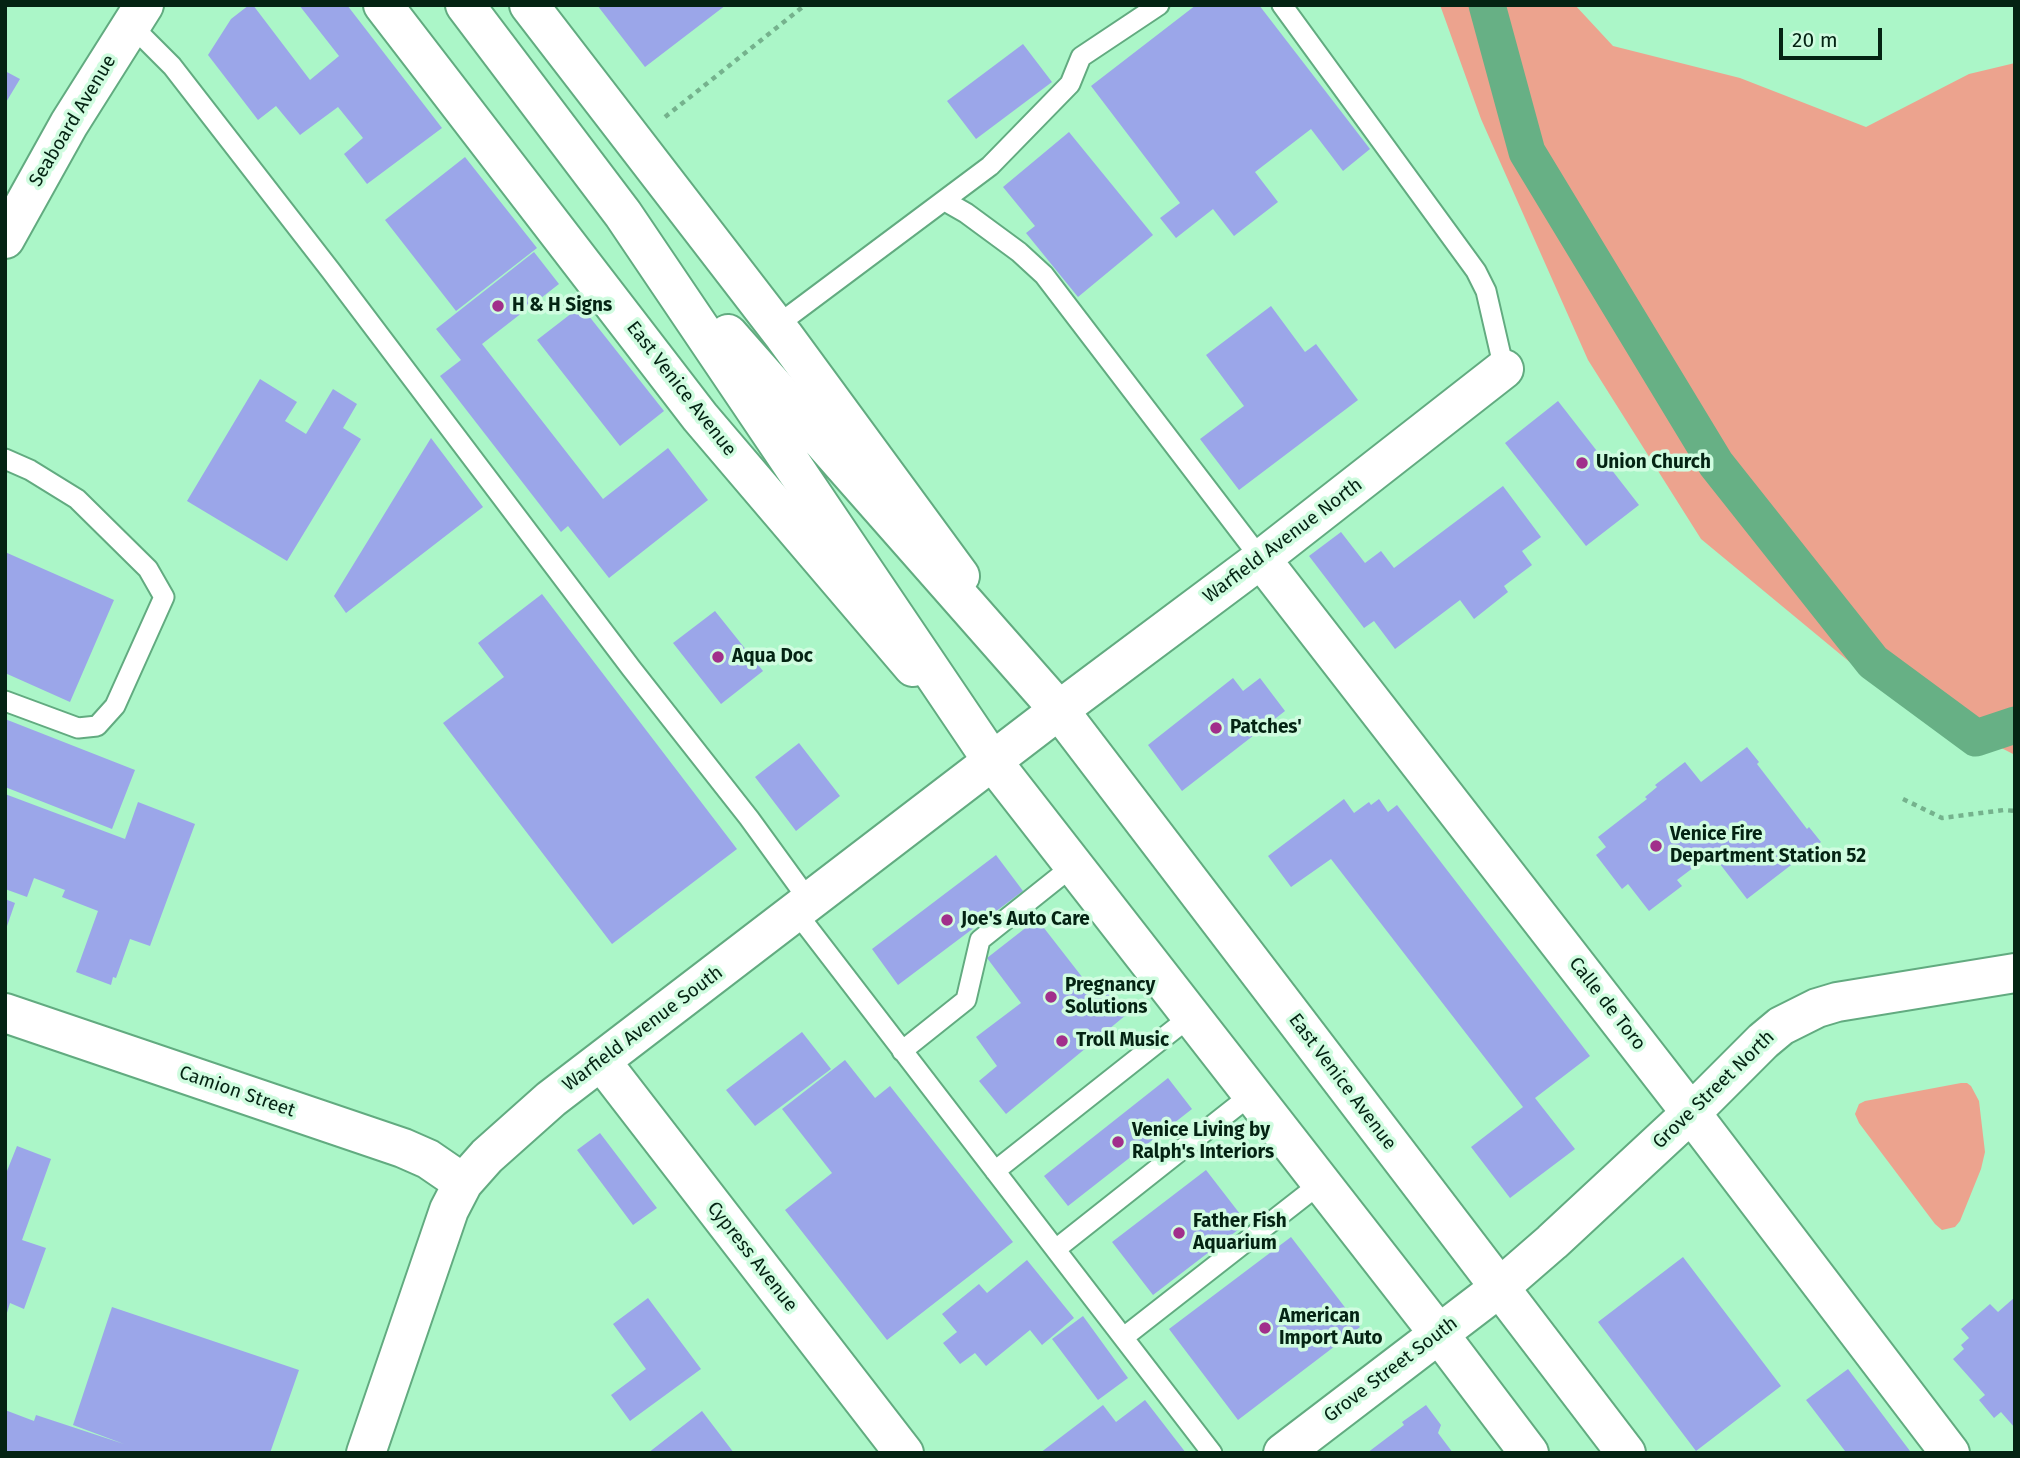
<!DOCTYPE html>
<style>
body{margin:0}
#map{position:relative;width:2020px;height:1458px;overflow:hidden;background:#abf6c8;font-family:"Fira Sans",sans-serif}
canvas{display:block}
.frame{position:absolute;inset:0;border:7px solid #042313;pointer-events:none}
.scale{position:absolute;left:1779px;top:28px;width:103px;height:32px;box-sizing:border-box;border:4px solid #042313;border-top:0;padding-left:9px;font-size:21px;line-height:24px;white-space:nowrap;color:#042313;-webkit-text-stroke:5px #d0fce0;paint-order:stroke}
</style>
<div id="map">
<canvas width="2020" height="1458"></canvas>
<div class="frame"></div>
<div class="scale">20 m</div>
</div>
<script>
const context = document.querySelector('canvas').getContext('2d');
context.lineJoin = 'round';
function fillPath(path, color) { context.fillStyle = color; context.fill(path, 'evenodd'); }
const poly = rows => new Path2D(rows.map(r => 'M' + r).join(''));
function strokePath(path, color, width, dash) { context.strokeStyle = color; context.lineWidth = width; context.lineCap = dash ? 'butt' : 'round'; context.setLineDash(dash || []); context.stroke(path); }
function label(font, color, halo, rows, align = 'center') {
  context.font = font + ' "Fira Sans",sans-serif'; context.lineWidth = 7; context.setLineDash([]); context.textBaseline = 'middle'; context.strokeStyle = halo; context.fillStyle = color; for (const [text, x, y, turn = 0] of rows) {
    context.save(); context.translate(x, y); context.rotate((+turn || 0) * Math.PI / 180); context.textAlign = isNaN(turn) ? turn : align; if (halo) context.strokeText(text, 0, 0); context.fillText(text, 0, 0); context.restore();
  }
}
const green = poly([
 [1440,5,1575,5,1613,46,1740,78,1866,127,1969,74,2015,63,2015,755,1875,683,1701,539,1588,360,1481,119],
 [1961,1083,1967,1083,1971,1086,1979,1101,1985,1152,1981,1169,1960,1221,1955,1227,1942,1230,1935,1224,1859,1123,1855,1114,1859,1104,1865,1101]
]);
const canal = poly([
 [1487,5,1527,152,1716,464,1873,662,1976,738,2015,725]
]);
const building = poly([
 [249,5,253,5,310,80,339,56,299,5,347,5,442,128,367,184,344,154,363,138,338,107,300,135,276,106,258,120,208,55,231,19],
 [597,5,726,5,645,67],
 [1196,5,1259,5,1370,149,1343,171,1311,129,1255,172,1278,202,1234,236,1213,209,1176,238,1160,218,1180,203,1091,86],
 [1023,44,1052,82,976,139,947,101],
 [5,71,20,79,5,104],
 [1069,132,1153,235,1078,297,1026,233,1035,226,1003,187],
 [465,157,537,248,456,311,385,220],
 [534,252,559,284,482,344,603,499,668,448,708,500,609,578,568,526,561,532,440,376,461,360,436,329],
 [581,306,664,411,620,446,537,340],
 [1271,306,1305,352,1316,344,1358,400,1239,490,1200,439,1244,406,1206,355],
 [260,379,297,402,285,421,306,434,333,389,357,404,343,428,361,439,287,561,187,501],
 [1558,401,1639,505,1586,546,1505,443],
 [431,438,483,507,346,613,334,596],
 [1503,486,1541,537,1522,551,1532,565,1504,586,1508,592,1474,619,1460,600,1395,649,1374,621,1364,628,1309,556,1341,532,1365,563,1381,551,1394,568],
 [5,552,114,600,70,702,5,673],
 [542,594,737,849,612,944,443,723,504,677,478,643],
 [715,611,763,671,721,704,673,643],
 [1233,678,1243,691,1260,678,1285,711,1182,791,1148,745],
 [5,719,135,770,112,829,5,787],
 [799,743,840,796,796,831,755,777],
 [1747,747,1759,762,1757,764,1807,829,1809,827,1821,842,1747,899,1713,855,1711,856,1710,855,1677,880,1682,886,1649,911,1628,884,1622,889,1596,855,1606,847,1598,837,1647,799,1645,797,1657,787,1655,785,1685,762,1701,782],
 [5,794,125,839,138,802,195,824,150,946,130,939,116,978,113,977,111,985,76,972,98,911,62,897,65,890,34,878,27,897,5,889],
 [1344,799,1354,813,1369,802,1371,805,1379,799,1388,812,1397,805,1590,1056,1535,1098,1575,1149,1510,1198,1471,1147,1523,1107,1331,859,1291,887,1268,856],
 [996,855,1023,891,898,985,872,949],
 [5,899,15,903,6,929,5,929],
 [1037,919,1093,991,1100,984,1126,1015,1006,1114,979,1081,997,1066,976,1037,1021,1003,987,958],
 [802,1032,831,1069,755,1126,726,1090],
 [845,1060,875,1098,890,1086,1013,1242,887,1340,785,1210,832,1173,782,1109],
 [1168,1078,1192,1109,1068,1206,1044,1176],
 [600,1133,657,1208,633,1225,577,1150],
 [17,1146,51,1159,22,1240,46,1248,24,1309,10,1303,6,1316,5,1176],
 [1206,1170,1247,1223,1153,1295,1112,1242],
 [1291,1237,1360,1327,1238,1420,1169,1329],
 [1683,1257,1781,1386,1696,1451,1598,1322],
 [1027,1260,1074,1318,1042,1345,1030,1330,986,1366,975,1353,960,1364,943,1343,957,1332,942,1314,979,1284,987,1293],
 [2015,1297,2015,1428,2001,1412,1994,1418,1979,1400,1985,1395,1953,1359,1964,1349,1961,1345,1969,1338,1961,1329,1990,1304,1998,1312],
 [648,1298,701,1369,630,1421,611,1395,646,1369,613,1324],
 [112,1307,299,1370,270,1453,5,1453,5,1410,34,1421,36,1415,124,1444,73,1425],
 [1083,1316,1128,1378,1098,1400,1052,1339],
 [1848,1369,1910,1451,1907,1453,1843,1453,1845,1451,1806,1400],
 [1145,1400,1186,1453,1040,1453,1103,1405,1116,1422],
 [1426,1405,1441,1425,1438,1433,1453,1453,1367,1453,1404,1425,1402,1422],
 [702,1411,734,1453,648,1453]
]);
const path = poly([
 [665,117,805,5],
 [1903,799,1942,818,2004,810,2015,811]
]);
const lane = poly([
 [1282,5,1476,271,1486,291,1504,369],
 [131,25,172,66,331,271,631,668,749,818,810,902],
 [945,201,966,213,1019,252,1044,275,1261,559],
 [776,326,990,166,1070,84,1081,57,1159,5],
 [5,459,30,470,77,499,148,569,164,597,115,706,97,726,78,728,5,701],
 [796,912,1212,1453],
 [902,1051,966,1000,980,940,1074,865],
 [995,1171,1191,1016],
 [1056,1249,1252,1094],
 [1124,1337,1321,1183]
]);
const street = poly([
 [383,5,700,417,913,667],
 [529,5,784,336,960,576],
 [5,239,69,124,144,5],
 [1261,559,1691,1113,1950,1453],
 [5,1013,403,1148,428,1159,463,1183],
 [601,1061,904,1453],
 [366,1453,449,1210,463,1183,487,1156,551,1099,1059,710,1261,559,1504,369],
 [1283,1453,1499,1288,1552,1242,1691,1113,1763,1041,1781,1026,1817,1008,1837,1002,2015,973]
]);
const primary = poly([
 [465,5,623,214,993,762,1439,1334,1529,1453],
 [728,334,1059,710,1626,1453]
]);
const markers = [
 [498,306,7,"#a12f8b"],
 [1582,463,7,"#a12f8b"],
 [718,657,7,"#a12f8b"],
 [1216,728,7,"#a12f8b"],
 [1656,846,7,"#a12f8b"],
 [947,920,7,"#a12f8b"],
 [1051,997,7,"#a12f8b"],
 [1062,1041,7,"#a12f8b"],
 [1118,1142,7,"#a12f8b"],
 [1179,1233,7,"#a12f8b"],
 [1265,1328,7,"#a12f8b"]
];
const streetNames = [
 ["Seaboard Avenue",73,121,-59],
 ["East Venice Avenue",681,389,52],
 ["Warfield Avenue North",1283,541,-37],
 ["Calle de Toro",1607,1004,52],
 ["Warfield Avenue South",643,1029,-37],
 ["East Venice Avenue",1342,1082,53],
 ["Grove Street North",1714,1090,-44],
 ["Camion Street",237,1092,19],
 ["Cypress Avenue",752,1257,52],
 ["Grove Street South",1391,1370,-37]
];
const poiNames = [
 ["H & H Signs",512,306],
 ["Union Church",1596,463],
 ["Aqua Doc",732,657],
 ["Patches'",1230,728],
 ["Venice Fire",1670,835],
 ["Department Station 52",1670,857],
 ["Joe's Auto Care",961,920],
 ["Pregnancy",1065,986],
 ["Solutions",1065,1008],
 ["Troll Music",1076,1041],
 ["Venice Living by",1132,1131],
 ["Ralph's Interiors",1132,1153],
 ["Father Fish",1193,1222],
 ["Aquarium",1193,1244],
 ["American",1279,1317],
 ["Import Auto",1279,1339]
];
fillPath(green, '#eca38e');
strokePath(canal, '#67b085', 37);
fillPath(building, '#9ba6e9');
strokePath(lane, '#62ab80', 23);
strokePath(street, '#62ab80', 42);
strokePath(primary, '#62ab80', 42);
strokePath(path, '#75b28d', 4.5, [5, 5]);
strokePath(lane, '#fff', 19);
strokePath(street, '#fff', 38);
strokePath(primary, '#fff', 38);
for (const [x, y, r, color] of markers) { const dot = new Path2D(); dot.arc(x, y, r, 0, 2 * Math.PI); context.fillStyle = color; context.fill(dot); strokePath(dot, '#d0fce0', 2.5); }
label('19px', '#042313', '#d0fce0', streetNames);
label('bold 19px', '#042313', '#d0fce0', poiNames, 'left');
</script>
